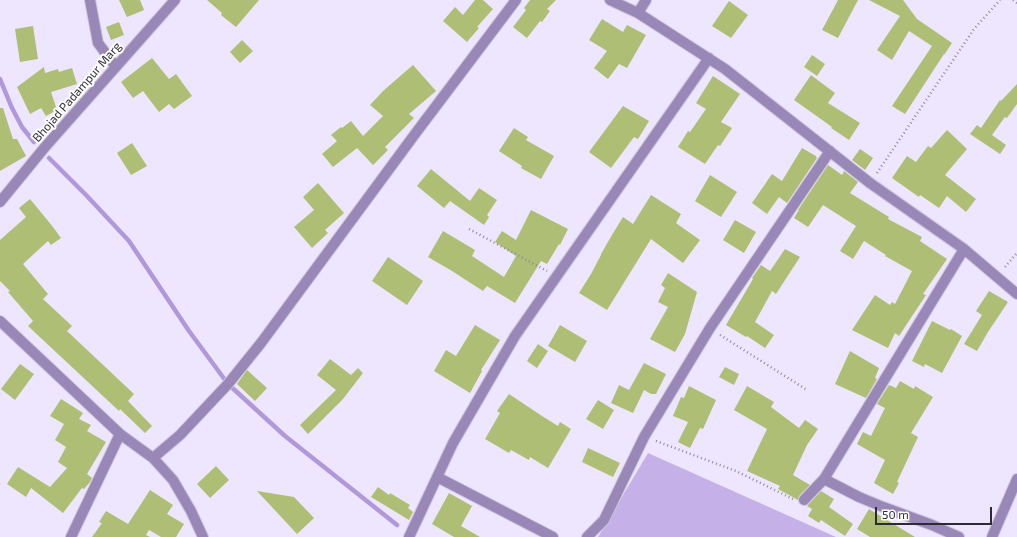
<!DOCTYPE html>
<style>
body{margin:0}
#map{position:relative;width:1017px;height:537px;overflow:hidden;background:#eee6fe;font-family:"Exo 2",sans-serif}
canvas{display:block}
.scale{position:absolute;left:875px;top:507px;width:117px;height:18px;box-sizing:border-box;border:2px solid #2d2a33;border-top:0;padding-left:5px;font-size:12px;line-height:14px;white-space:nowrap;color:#2d2a33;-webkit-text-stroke:3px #fff;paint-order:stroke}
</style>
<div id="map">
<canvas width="1017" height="537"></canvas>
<div class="scale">50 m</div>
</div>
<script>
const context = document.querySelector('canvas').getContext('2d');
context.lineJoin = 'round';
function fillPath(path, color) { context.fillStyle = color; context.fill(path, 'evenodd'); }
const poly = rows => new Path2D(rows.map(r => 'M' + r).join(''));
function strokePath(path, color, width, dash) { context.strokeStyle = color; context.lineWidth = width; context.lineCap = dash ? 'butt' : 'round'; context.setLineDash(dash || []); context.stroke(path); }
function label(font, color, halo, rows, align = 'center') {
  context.font = font + ' "Exo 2",sans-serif'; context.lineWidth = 4; context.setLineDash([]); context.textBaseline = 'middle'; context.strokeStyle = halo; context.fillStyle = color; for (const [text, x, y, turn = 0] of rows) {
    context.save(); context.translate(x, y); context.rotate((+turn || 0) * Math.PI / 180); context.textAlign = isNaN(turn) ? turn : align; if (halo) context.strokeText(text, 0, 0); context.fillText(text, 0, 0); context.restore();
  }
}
const green = poly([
 [648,453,836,537,598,537]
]);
const stream = poly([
 [0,79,12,108,22,127,34,142],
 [49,158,87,196,129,241,189,331,228,384,285,436,397,525]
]);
const building = poly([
 [119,0,140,0,144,10,127,17],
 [207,0,259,0,236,27,221,15,222,13],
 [475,0,483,0,493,9,477,27,479,28,467,42,443,21,455,7,463,15],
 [530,0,556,0,547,9,550,11,542,22,540,21,527,38,513,27,526,10,524,8],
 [838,0,858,0,838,38,822,30],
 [869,0,903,0,917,19,952,43,944,55,944,54,905,114,892,106,932,46,909,31,892,60,877,50,900,16],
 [729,1,748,15,731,38,712,26],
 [602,19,623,32,627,25,646,35,627,68,619,64,608,79,594,68,607,51,589,40],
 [119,22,124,35,111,40,106,27],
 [33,26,38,59,20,62,15,29],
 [242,40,253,51,240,63,230,52],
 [812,55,825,64,817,76,804,67],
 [152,58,169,79,176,74,192,96,174,109,169,104,159,112,143,91,133,98,121,82],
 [413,65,436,91,409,114,414,118,385,147,388,150,373,165,357,148,333,167,322,154,337,141,331,135,341,127,342,128,351,121,363,136,383,116,370,105,383,91],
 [44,67,45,73,58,69,59,72,72,68,77,84,51,92,57,110,46,116,41,108,30,114,17,87],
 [811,75,835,93,828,103,860,123,849,140,831,128,832,127,794,100],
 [713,76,740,94,721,122,732,128,720,146,718,145,705,164,678,147,688,131,690,132,706,109,696,103],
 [1017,84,1017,104,1007,118,1005,117,992,135,1006,145,1000,154,970,134,977,125,981,128,1000,100,1001,101],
 [623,106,649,121,638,139,634,137,611,168,589,152],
 [0,108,3,108,13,139,17,139,26,156,0,171],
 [514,128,528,137,526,140,554,156,541,179,521,168,522,166,499,151],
 [947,130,967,149,945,175,976,199,966,212,947,196,939,208,920,195,919,197,892,178,907,156,916,162,928,146,931,148],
 [132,143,147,166,131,175,117,153],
 [802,148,816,156,816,157,817,158,787,203,779,197,767,214,752,203,772,174,782,181],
 [860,149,873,158,865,170,852,160],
 [828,165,842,175,844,171,858,182,850,193,889,217,888,219,922,237,920,241,947,259,923,294,926,295,899,336,895,333,888,348,852,330,875,295,890,305,892,302,895,304,912,271,885,256,886,255,864,241,853,259,840,251,856,226,823,205,808,227,794,218,799,210,798,210],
 [431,169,470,201,479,188,497,200,487,215,489,217,484,225,450,201,444,208,417,186],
 [710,175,737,192,721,217,695,201],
 [318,183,344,213,325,230,328,233,312,248,294,227,314,210,303,197],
 [651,195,681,214,676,223,700,240,683,263,651,239,607,310,579,293,591,274,601,255,601,254,612,235,623,217,633,224],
 [30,199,53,227,61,238,51,245,48,241,23,264,48,294,43,299,72,326,67,331,134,394,128,401,152,426,145,433,120,409,119,411,28,326,33,321,8,292,10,291,0,281,0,240,26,217,19,208],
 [531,210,568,229,560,245,559,244,547,264,541,261,515,303,487,286,483,291,452,271,428,257,443,231,475,250,472,256,504,277,516,256,495,242,502,231,516,240],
 [735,220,756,232,744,253,723,240],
 [785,249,800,257,776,294,772,291,755,322,774,335,765,348,747,336,746,337,726,325,753,279,752,278,761,265,770,271],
 [388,257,423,281,407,305,372,281],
 [668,273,697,292,685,334,675,352,650,339,668,307,658,302,665,288,661,285],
 [989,291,1008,302,988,332,977,351,964,344,982,315,976,311],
 [932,321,950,330,951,329,962,336,942,373,925,364,924,367,912,361],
 [475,325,500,340,481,370,482,371,470,393,434,371,446,350,456,356],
 [560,325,587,341,575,362,548,346],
 [538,344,548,351,537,368,527,361],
 [850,351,879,368,875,378,877,379,866,398,835,384],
 [330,359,351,375,358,368,363,373,343,399,308,434,300,425,336,390,317,375],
 [644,363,666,374,656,394,651,394,644,390,633,413,611,403,619,385,629,390],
 [20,364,34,374,15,400,1,389],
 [725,367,739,374,734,385,719,377],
 [247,370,267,388,255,401,237,384],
 [900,381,914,389,915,386,933,397,911,433,918,437,897,482,899,483,893,494,874,483,885,460,857,444,863,432,871,436,885,408,877,404,889,385,896,388],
 [689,386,716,400,703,429,700,428,690,448,678,442,688,422,673,416,681,397,684,398],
 [747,386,774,402,771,407,799,428,805,420,818,429,807,445,793,475,810,485,799,496,798,500,778,489,780,486,747,471,767,429,734,410],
 [509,394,542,416,558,426,560,422,571,429,548,468,530,457,529,460,511,450,509,453,485,439,500,413,497,411],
 [61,399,83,413,79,419,91,425,87,431,106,442,87,474,92,478,90,482,84,489,82,488,63,513,31,488,26,497,7,484,18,467,50,487,67,468,58,462,66,447,55,440,64,424,50,416],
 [598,400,614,410,603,429,586,419],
 [588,448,620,463,613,477,582,462],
 [216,466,229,480,210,498,197,484],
 [378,487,389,495,390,493,410,505,408,508,413,512,409,520,371,497],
 [150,490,173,505,167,514,184,524,176,537,161,537,149,530,146,535,150,537,92,537,102,523,99,522,106,511,128,524],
 [257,491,294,497,314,518,297,534],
 [821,491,834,499,829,507,853,524,845,536,821,520,819,523,808,516,812,509,807,506],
 [449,493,472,506,461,526,480,537,454,537,432,524],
 [869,509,915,537,870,537,857,529]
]);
const path = poly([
 [1013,0,1017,3],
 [877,173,974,29,1000,0],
 [469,229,547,271],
 [1005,267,1017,253],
 [720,335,807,390],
 [656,441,736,471,793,499]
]);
const minor = poly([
 [90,0,98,43,116,67],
 [610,0,638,13,725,69,870,183,964,249,1017,294],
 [638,13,646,0],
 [0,202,45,147,175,0],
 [0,321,120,434,153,458,173,480,191,511,203,537],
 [153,458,180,435,228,384,261,343,415,134,516,0],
 [437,477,553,537],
 [824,479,859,497,883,507,932,525,959,537],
 [804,500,824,479,964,249],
 [71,537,120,434],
 [409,537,453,443,515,336,709,58],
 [587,537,604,520,644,437,710,328,830,151],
 [992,537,1017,479]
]);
const streetNames = [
 ["Bhojad Padampur Marg",77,92,-49]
];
fillPath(green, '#c5b1e8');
strokePath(stream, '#b198db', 4.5);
fillPath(building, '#aebe74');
strokePath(minor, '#cbc4d9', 12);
strokePath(path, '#908a9b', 2.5, [1, 3]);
strokePath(minor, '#9887b7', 10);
label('12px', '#2d2a33', '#fff', streetNames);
</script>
